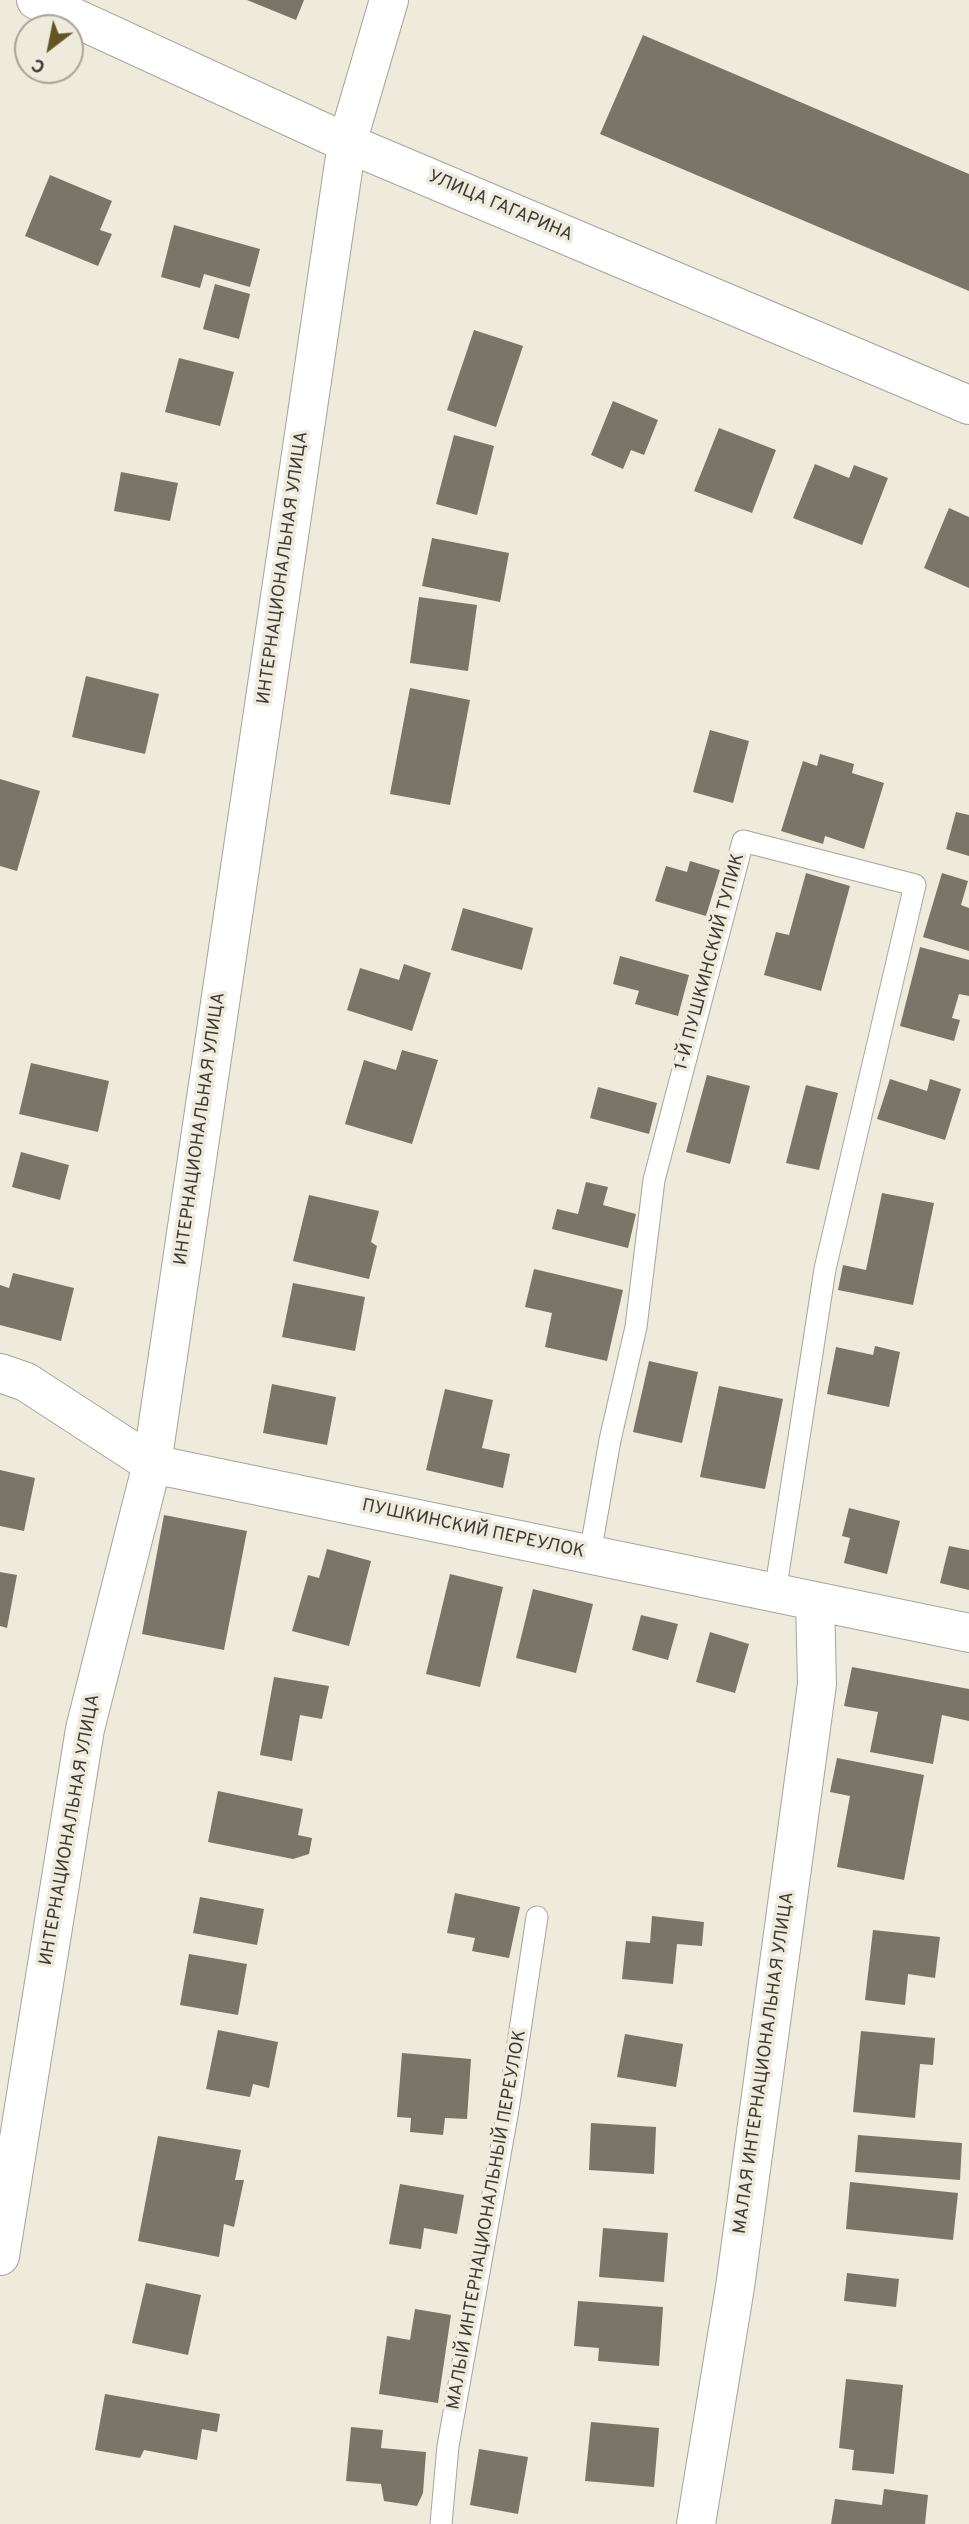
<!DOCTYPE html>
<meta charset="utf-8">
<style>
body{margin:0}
#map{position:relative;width:969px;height:2524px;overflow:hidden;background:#eeeadc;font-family:Overpass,sans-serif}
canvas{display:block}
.north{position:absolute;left:14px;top:14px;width:70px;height:70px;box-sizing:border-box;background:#eeeadc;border:2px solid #a7a499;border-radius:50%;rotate:212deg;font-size:19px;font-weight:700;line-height:28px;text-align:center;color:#3c3a35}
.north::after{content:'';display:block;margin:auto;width:24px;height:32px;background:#635522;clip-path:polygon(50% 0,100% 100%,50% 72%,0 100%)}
</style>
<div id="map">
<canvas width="969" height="2524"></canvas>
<div class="north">С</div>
</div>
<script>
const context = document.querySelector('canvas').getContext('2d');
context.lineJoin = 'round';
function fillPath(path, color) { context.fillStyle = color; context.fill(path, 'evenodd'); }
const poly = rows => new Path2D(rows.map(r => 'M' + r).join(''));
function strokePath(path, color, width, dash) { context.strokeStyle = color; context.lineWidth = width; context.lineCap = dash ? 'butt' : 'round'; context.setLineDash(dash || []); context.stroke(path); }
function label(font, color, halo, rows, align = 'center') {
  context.font = font + ' Overpass,sans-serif'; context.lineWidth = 7; context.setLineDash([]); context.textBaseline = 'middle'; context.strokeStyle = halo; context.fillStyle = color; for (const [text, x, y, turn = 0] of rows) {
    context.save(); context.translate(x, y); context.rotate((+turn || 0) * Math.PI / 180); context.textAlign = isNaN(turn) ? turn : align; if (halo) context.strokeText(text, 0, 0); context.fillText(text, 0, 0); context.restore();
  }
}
const building = poly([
 [247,0,304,0,296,20],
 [643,35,969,174,969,291,600,134],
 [50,175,112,201,100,230,112,234,98,266,25,236],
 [174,225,260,249,250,287,204,274,200,288,161,277],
 [215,284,250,294,239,339,203,329],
 [474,330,523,346,496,427,447,410],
 [179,358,234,372,220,426,165,412],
 [613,401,658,420,644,455,631,450,623,469,591,455],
 [719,428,776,450,752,513,694,491],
 [454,435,494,446,477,515,436,504],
 [815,464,849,478,854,465,888,478,862,545,793,518],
 [121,472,178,483,170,521,114,511],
 [949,508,969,517,969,588,924,568],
 [432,538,509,553,500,602,422,586],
 [419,597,477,605,468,671,410,663],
 [86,676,159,694,145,754,72,737],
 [410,688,470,700,450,805,390,794],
 [710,730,749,741,733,803,693,792],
 [820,754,854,764,852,773,884,783,864,849,825,836,823,844,781,831,803,761,817,766],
 [0,779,40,791,17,871,0,866],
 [956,812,969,815,969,856,946,849],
 [690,861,720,870,706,916,655,901,666,866,687,872],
 [806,873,850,886,821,991,764,975,776,932,789,935],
 [942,873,968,881,961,905,969,908,969,951,923,937],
 [463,908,533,928,522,970,451,950],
 [920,947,969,960,969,996,959,994,952,1018,960,1020,954,1041,900,1026],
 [620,956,689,975,678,1016,635,1004,639,991,613,984],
 [404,964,431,973,412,1031,347,1010,360,968,399,980],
 [402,1050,438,1060,412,1144,345,1124,364,1060,396,1070],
 [31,1063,109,1081,98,1132,19,1114],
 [707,1075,750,1086,730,1164,686,1152],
 [890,1079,927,1091,930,1079,961,1089,945,1140,877,1119],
 [806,1085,838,1093,819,1170,786,1163],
 [598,1087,657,1103,649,1134,590,1118],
 [21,1152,69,1165,60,1200,12,1187],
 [586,1182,608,1187,603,1205,636,1214,628,1248,552,1229,557,1209,578,1214],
 [882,1193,934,1203,913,1305,838,1290,843,1265,866,1270],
 [309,1195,379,1211,371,1242,377,1246,369,1279,293,1261],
 [534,1269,623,1290,607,1361,545,1347,552,1313,525,1307],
 [13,1273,74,1288,61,1341,0,1325,0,1285,9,1288],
 [293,1283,365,1297,355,1351,282,1337],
 [875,1346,900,1352,889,1407,827,1394,836,1347,873,1355],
 [649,1361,698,1372,682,1443,633,1432],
 [272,1384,336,1397,327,1445,263,1433],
 [719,1386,783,1399,765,1489,700,1477],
 [445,1389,493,1400,482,1448,510,1454,503,1488,426,1470],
 [0,1470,35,1478,24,1531,0,1526],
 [849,1508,900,1521,887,1574,844,1563,850,1538,842,1536],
 [164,1515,247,1531,224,1650,142,1634],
 [949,1546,969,1550,969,1590,940,1583],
 [327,1549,371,1561,349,1646,292,1631,308,1575,319,1578],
 [0,1572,17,1575,7,1628,0,1626],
 [450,1574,503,1587,480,1687,426,1674],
 [533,1589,593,1604,576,1673,516,1658],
 [641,1615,678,1624,668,1660,632,1650],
 [710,1632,749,1644,735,1693,696,1682],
 [852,1667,969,1689,969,1721,942,1715,933,1764,870,1752,878,1712,844,1706],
 [274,1677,329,1686,322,1719,300,1715,292,1761,260,1755],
 [837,1758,924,1775,904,1880,837,1867,850,1796,830,1792],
 [218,1791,303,1809,298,1835,312,1838,309,1854,293,1859,208,1842],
 [455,1893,520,1907,509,1958,472,1951,475,1938,447,1933],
 [200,1897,264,1909,257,1945,193,1933],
 [652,1916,704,1922,702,1946,677,1944,673,1984,622,1979,626,1941,650,1943],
 [873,1930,940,1937,935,1978,908,1974,905,2005,865,2000],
 [189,1954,247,1964,238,2015,180,2005],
 [218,2030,278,2042,269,2088,253,2084,250,2097,206,2089],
 [861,2031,935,2038,933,2065,920,2064,915,2118,853,2112],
 [625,2034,683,2044,676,2087,617,2077],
 [402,2053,471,2059,467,2119,445,2118,443,2135,410,2132,411,2118,397,2117],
 [591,2123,656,2127,654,2174,589,2170],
 [858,2135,962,2143,960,2180,855,2172],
 [158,2136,241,2150,235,2180,244,2180,234,2227,224,2224,219,2257,138,2241],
 [850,2182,958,2193,953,2240,846,2229],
 [400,2184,464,2195,457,2234,424,2228,421,2249,389,2244],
 [603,2228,668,2233,664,2282,599,2277],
 [847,2273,899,2279,896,2307,844,2301],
 [146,2283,201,2295,188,2355,132,2343],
 [578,2301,663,2307,659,2366,598,2361,599,2348,574,2346],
 [415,2309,451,2315,438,2403,379,2394,387,2336,410,2340],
 [846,2379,903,2385,894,2474,852,2470,854,2450,839,2448],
 [105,2394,220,2414,217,2432,202,2429,197,2460,144,2450,140,2458,95,2450],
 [591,2422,659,2428,654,2487,585,2481],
 [351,2427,383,2430,381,2448,426,2452,423,2493,417,2506,384,2501,381,2484,346,2481],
 [479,2449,528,2457,518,2514,470,2505],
 [884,2489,928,2495,925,2524,831,2524,835,2499,882,2505]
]);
const lane = poly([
 [590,1554,610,1440,636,1327,654,1180,743,841,915,885,825,1269,775,1593],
 [441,2524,448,2446,508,2110,537,1917]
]);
const street = poly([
 [0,1373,26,1382,152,1464,969,1633],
 [0,2256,85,1729,152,1464,347,143,389,0],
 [696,2524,735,2287,817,1684,815,1601]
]);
const secondary = poly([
 [36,0,347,143,969,405]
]);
const streetNames = [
 ["УЛИЦА ГАГАРИНА",500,207,23],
 ["ИНТЕРНАЦИОНАЛЬНАЯ УЛИЦА",284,568,-82],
 ["1-Й ПУШКИНСКИЙ ТУПИК",711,962,-75],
 ["ИНТЕРНАЦИОНАЛЬНАЯ УЛИЦА",201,1129,-82],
 ["ПУШКИНСКИЙ ПЕРЕУЛОК",473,1530,12],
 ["ИНТЕРНАЦИОНАЛЬНАЯ УЛИЦА",71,1830,-80],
 ["МАЛАЯ ИНТЕРНАЦИОНАЛЬНАЯ УЛИЦА",765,2063,-82],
 ["МАЛЫЙ ИНТЕРНАЦИОНАЛЬНЫЙ ПЕРЕУЛОК",488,2220,-80]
];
fillPath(building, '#797569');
strokePath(lane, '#a8a497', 23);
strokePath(street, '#a8a497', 40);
strokePath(secondary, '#a8a497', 40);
strokePath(lane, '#fff', 21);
strokePath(street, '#fff', 38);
strokePath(secondary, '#fff', 38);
label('18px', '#3c3a35', '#eeeadc', streetNames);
</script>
